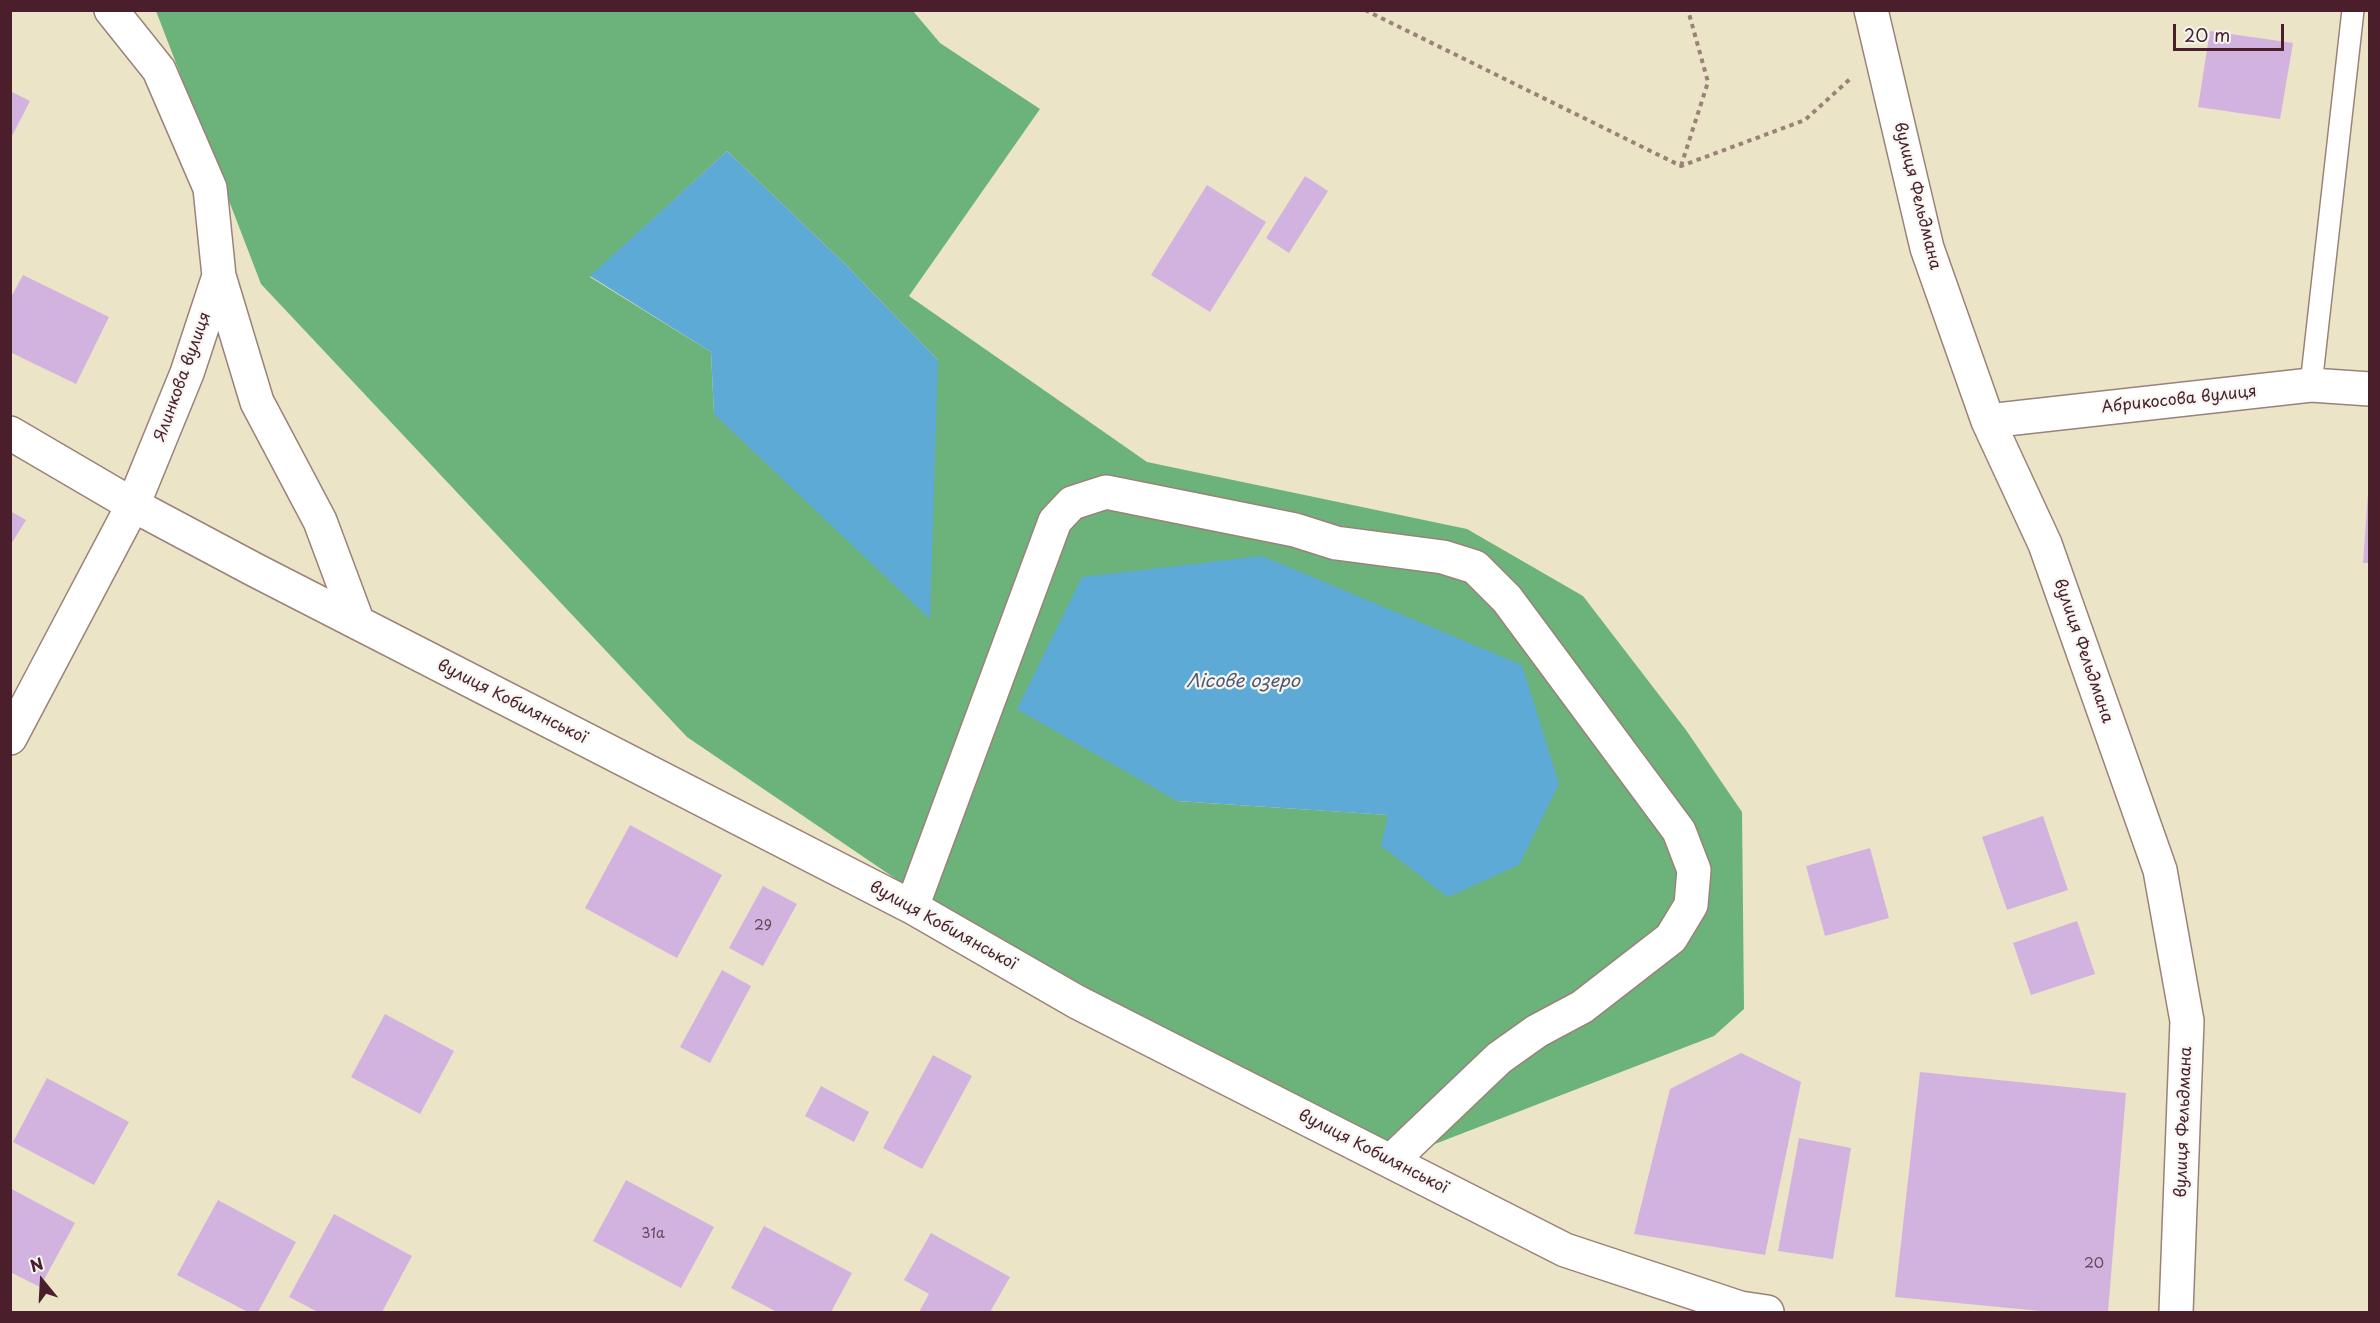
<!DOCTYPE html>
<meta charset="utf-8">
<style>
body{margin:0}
#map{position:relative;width:2380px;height:1323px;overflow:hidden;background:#ebe4c7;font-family:"Playpen Sans",sans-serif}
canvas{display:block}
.frame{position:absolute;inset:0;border:12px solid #4a1f2b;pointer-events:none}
.north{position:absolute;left:12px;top:1251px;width:60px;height:60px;-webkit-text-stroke:4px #f6f6f2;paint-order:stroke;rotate:342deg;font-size:16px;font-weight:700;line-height:24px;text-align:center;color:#4a1f2b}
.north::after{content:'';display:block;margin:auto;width:21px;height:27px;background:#4a1f2b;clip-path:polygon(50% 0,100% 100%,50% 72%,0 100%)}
.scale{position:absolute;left:2173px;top:24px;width:111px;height:27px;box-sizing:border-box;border:3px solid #4a1f2b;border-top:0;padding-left:8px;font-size:18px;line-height:21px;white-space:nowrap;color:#4a1f2b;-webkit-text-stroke:4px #f6f6f2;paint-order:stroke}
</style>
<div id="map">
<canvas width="2380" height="1323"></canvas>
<div class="frame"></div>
<div class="north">N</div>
<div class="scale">20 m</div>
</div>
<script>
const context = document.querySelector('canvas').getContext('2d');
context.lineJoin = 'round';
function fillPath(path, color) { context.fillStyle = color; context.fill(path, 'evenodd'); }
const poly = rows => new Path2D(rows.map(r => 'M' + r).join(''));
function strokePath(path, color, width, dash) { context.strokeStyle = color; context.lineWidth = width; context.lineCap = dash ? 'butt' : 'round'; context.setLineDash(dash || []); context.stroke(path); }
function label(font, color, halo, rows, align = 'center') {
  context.font = font + ' "Playpen Sans",sans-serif'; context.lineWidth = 4.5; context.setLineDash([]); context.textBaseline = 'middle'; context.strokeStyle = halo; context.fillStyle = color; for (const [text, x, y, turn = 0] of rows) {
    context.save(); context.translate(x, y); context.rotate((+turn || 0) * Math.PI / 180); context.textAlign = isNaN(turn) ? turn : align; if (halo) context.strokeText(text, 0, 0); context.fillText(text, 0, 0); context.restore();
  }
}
const forest = poly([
 [156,11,913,11,940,43,1040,109,909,296,1147,462,1467,529,1583,596,1686,730,1742,812,1744,1009,1714,1036,1391,1161,1077,1002,687,737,261,284],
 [727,151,845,264,938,360,714,414,711,352,590,277],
 [1082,577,1519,865,1389,815,1177,801]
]);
const water = poly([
 [727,151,845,264,938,360,930,619,714,414,711,352,590,276],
 [1262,556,1522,665,1559,784,1519,865,1448,897,1381,846,1388,815,1177,801,1017,709,1082,577]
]);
const building = poly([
 [2210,31,2293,43,2280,119,2198,107],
 [10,91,30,101,10,140],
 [1305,176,1328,191,1289,253,1266,238],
 [1207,185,1266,222,1210,312,1151,275],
 [23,275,109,317,76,384,10,352,10,299],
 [2368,493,2370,493,2370,563,2363,563],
 [10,511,26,520,10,546],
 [2043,816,2068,890,2007,910,1982,837],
 [630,825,722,875,677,958,585,908],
 [1870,848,1889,918,1825,936,1806,866],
 [763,886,797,904,763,966,729,948],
 [2077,921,2095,974,2031,995,2013,943],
 [722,970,751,986,710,1063,680,1047],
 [385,1014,454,1051,420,1114,351,1077],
 [1741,1053,1801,1082,1765,1255,1634,1234,1670,1089],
 [933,1055,972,1076,922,1169,883,1148],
 [1920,1072,2126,1093,2108,1312,2051,1312,1895,1297],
 [47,1078,129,1122,94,1185,13,1142],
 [821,1086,869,1112,854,1142,805,1116],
 [1799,1138,1851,1148,1833,1259,1778,1251],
 [626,1180,714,1227,681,1288,593,1241],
 [10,1188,75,1223,40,1287,10,1272],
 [218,1200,296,1242,258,1312,248,1312,177,1275],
 [334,1214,412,1256,382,1312,318,1312,289,1297],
 [764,1226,852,1273,831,1312,777,1312,731,1288],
 [931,1233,1010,1277,990,1312,919,1312,929,1294,904,1280]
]);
const path = poly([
 [1365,10,1681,166,1805,120,1850,79],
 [1681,166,1708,82,1688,10]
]);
const lane = poly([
 [2311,385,2353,10]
]);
const street = poly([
 [1871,10,1927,248,1988,421,2045,544,2160,870,2187,1021,2176,1312],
 [219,276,257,402,320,521,358,623],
 [1988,421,2311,385,2370,389],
 [10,433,133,505,255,570,912,907,1077,1002,1565,1250,1740,1308,1767,1312],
 [10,738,133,505,187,373,219,276,210,188,159,70,111,10],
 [912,907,1055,521,1072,503,1106,492,1295,530,1336,543,1443,557,1475,567,1507,599,1679,831,1694,870,1691,905,1671,938,1582,1007,1537,1031,1499,1058,1391,1161]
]);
const numberNames = [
 ["29",763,926],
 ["31а",653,1234],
 ["20",2094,1264]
];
const streetNames = [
 ["вулиця Фельдмана",1917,196,76],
 ["Ялинкова вулиця",183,377,-70],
 ["Абрикосова вулиця",2179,400,-6],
 ["вулиця Фельдмана",2083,651,71],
 ["вулиця Кобилянської",512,702,27],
 ["вулиця Кобилянської",943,926,29],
 ["вулиця Фельдмана",2184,1122,-88],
 ["вулиця Кобилянської",1373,1152,27]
];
const waterNames = [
 ["Лісове озеро",1243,682]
];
fillPath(forest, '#6bb37a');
fillPath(water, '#5daad6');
fillPath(building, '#d2b3e0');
strokePath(lane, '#9a8279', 24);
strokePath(street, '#9a8279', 36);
strokePath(path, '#9a8279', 4, [4.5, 4.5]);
strokePath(lane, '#fff', 21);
strokePath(street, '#fff', 33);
label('14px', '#6c4458', null, numberNames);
label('16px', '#4a1f2b', '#f6f6f2', streetNames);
label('italic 18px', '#52576f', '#f6f6f2', waterNames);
</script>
